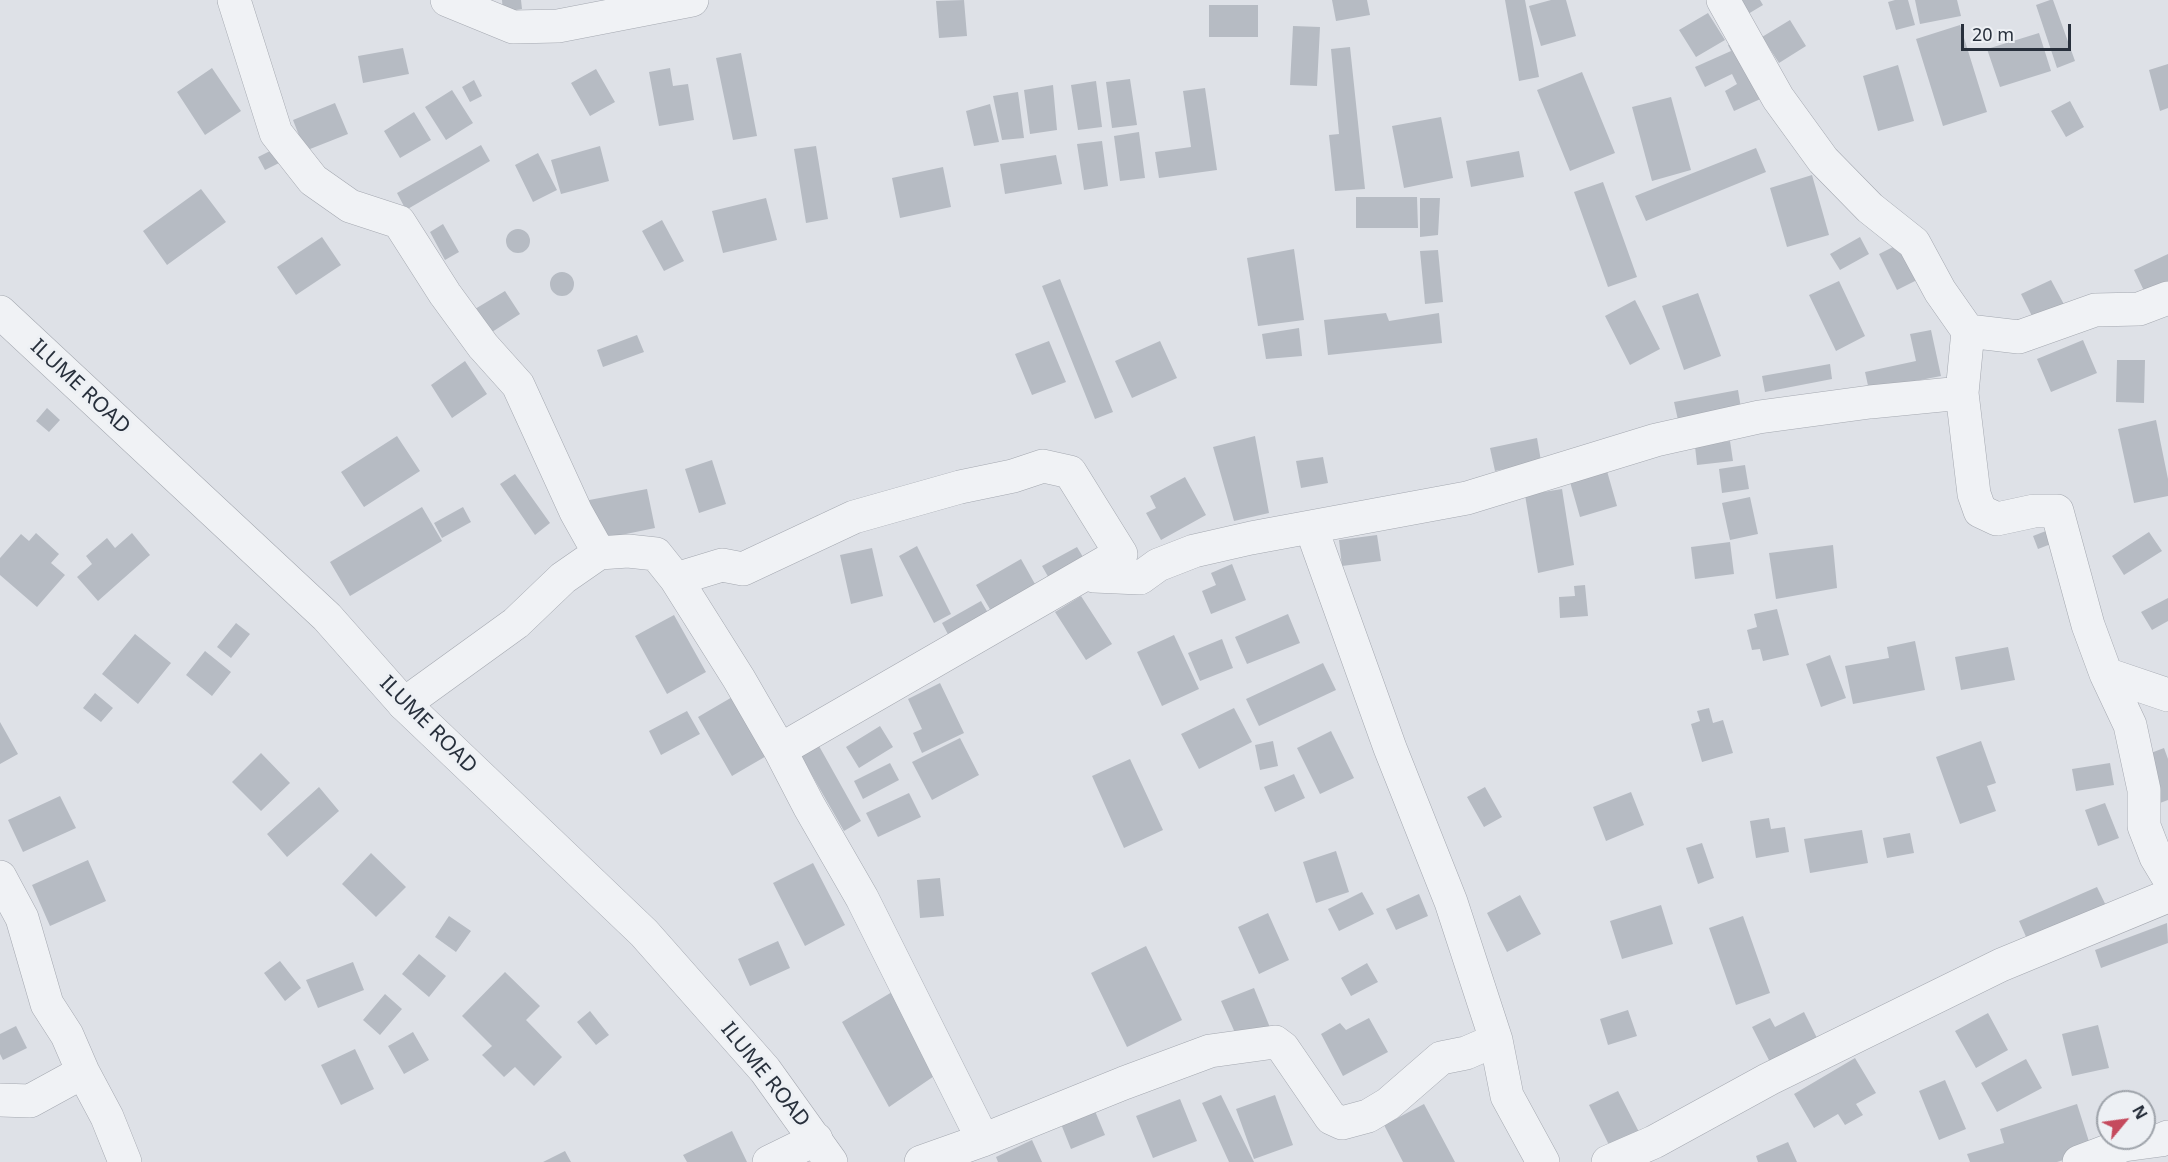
<!DOCTYPE html>
<style>
body{margin:0}
#map{position:relative;width:2168px;height:1162px;overflow:hidden;background:#dee1e7;font-family:"Noto Sans",sans-serif}
canvas{display:block}
.north{position:absolute;left:2096px;top:1090px;width:60px;height:60px;box-sizing:border-box;background:#edf0f4;border:2px solid #9ea3aa;border-radius:50%;rotate:61deg;font-size:16px;font-weight:700;line-height:24px;text-align:center;color:#28303c}
.north::after{content:'';display:block;margin:auto;width:21px;height:27px;background:#c54a5d;clip-path:polygon(50% 0,100% 100%,50% 72%,0 100%)}
.scale{position:absolute;left:1961px;top:24px;width:110px;height:27px;box-sizing:border-box;border:3px solid #28303c;border-top:0;padding-left:8px;font-size:18px;line-height:21px;white-space:nowrap;color:#28303c;-webkit-text-stroke:4px #edf0f4;paint-order:stroke}
</style>
<div id="map">
<canvas width="2168" height="1162"></canvas>
<div class="north">N</div>
<div class="scale">20 m</div>
</div>
<script>
const context = document.querySelector('canvas').getContext('2d');
context.lineJoin = 'round';
function fillPath(path, color) { context.fillStyle = color; context.fill(path, 'evenodd'); }
const poly = rows => new Path2D(rows.map(r => 'M' + r).join(''));
function strokePath(path, color, width, dash) { context.strokeStyle = color; context.lineWidth = width; context.lineCap = dash ? 'butt' : 'round'; context.setLineDash(dash || []); context.stroke(path); }
function label(font, color, halo, rows, align = 'center') {
  context.font = font + ' "Noto Sans",sans-serif'; context.lineWidth = 6; context.setLineDash([]); context.textBaseline = 'middle'; context.strokeStyle = halo; context.fillStyle = color; for (const [text, x, y, turn = 0] of rows) {
    context.save(); context.translate(x, y); context.rotate((+turn || 0) * Math.PI / 180); context.textAlign = isNaN(turn) ? turn : align; if (halo) context.strokeText(text, 0, 0); context.fillText(text, 0, 0); context.restore();
  }
}
const building = poly([
 [502,0,521,0,522,9,503,12],
 [964,0,967,36,939,38,936,1],
 [1332,0,1367,0,1370,15,1336,21],
 [1505,0,1525,0,1539,77,1519,81],
 [1551,0,1566,0,1576,36,1541,46,1529,6],
 [1740,0,1760,0,1763,5,1748,14],
 [1895,0,1908,0,1915,25,1896,30,1888,2],
 [1915,0,1957,0,1961,16,1920,24],
 [2050,0,2053,0,2075,61,2057,68,2036,5],
 [1209,5,1258,5,1258,37,1209,37],
 [1708,13,1725,40,1696,57,1679,30],
 [1790,20,1806,46,1779,63,1762,37],
 [1960,25,1987,112,1943,126,1916,39],
 [1293,26,1320,27,1317,86,1290,85],
 [2039,33,2051,71,2000,87,1987,49],
 [1741,40,1767,96,1734,111,1725,91,1737,84,1732,74,1705,87,1695,67,1731,51,1728,45],
 [1350,47,1365,189,1335,191,1329,135,1339,134,1331,49],
 [403,48,409,74,363,83,358,56],
 [741,53,757,136,733,140,716,58],
 [2168,64,2168,108,2160,111,2149,70],
 [1898,65,1914,121,1878,131,1863,76],
 [212,68,241,111,205,135,177,92],
 [670,68,673,86,688,84,694,120,659,126,649,72],
 [596,69,615,102,590,116,571,83],
 [1582,72,1615,153,1570,171,1537,90],
 [1130,79,1137,125,1112,128,1106,82],
 [474,80,482,96,470,102,462,87],
 [1096,81,1102,127,1078,130,1071,85],
 [1053,85,1057,130,1030,134,1024,90],
 [1205,88,1217,170,1159,178,1155,152,1191,147,1183,91],
 [452,90,473,123,446,140,425,107],
 [1018,92,1024,138,1002,140,993,96],
 [1671,97,1691,170,1652,181,1632,107],
 [2070,101,2084,127,2066,137,2051,111],
 [335,103,348,134,305,151,293,120],
 [990,104,999,142,974,146,966,111],
 [414,112,431,140,400,158,384,131],
 [1441,117,1453,178,1404,188,1392,126],
 [1139,132,1145,178,1120,181,1114,136],
 [1102,141,1108,186,1084,190,1077,144],
 [481,145,490,161,406,210,397,193],
 [600,146,609,181,561,194,551,160],
 [816,146,828,219,806,223,794,149],
 [1756,148,1766,172,1646,221,1635,196],
 [272,150,279,163,265,170,258,157],
 [1519,151,1524,177,1471,187,1466,161],
 [538,153,557,190,533,202,515,165],
 [1056,155,1062,184,1005,194,1000,164],
 [943,167,951,207,900,218,892,178],
 [1812,175,1829,235,1787,247,1770,188],
 [1603,182,1637,277,1608,287,1574,192],
 [201,189,226,222,167,265,143,231],
 [1356,197,1417,197,1418,228,1356,228],
 [766,198,777,240,723,253,712,211],
 [1420,198,1440,198,1438,235,1420,237],
 [662,220,684,261,664,271,642,231],
 [443,224,459,252,445,260,430,232],
 '506 241a12 12 0 1 1 24 0a12 12 0 1 1-24 0Z',
 [322,237,341,265,296,295,277,267],
 [1860,237,1869,254,1840,270,1830,254],
 [1901,243,1919,279,1897,290,1879,254],
 [1294,249,1304,320,1258,326,1247,258],
 [1438,250,1443,302,1425,304,1420,251],
 [2168,254,2168,287,2147,297,2134,270],
 '550 284a12 12 0 1 1 24 0a12 12 0 1 1-24 0Z',
 [1060,279,1113,412,1095,419,1042,286],
 [2051,280,2067,310,2037,326,2021,294],
 [1839,281,1865,336,1836,351,1809,295],
 [505,291,520,314,492,332,475,309],
 [1698,293,1721,356,1684,370,1662,306],
 [1635,300,1660,349,1630,365,1605,316],
 [1386,313,1389,321,1439,313,1442,343,1328,355,1324,320],
 [1299,328,1302,356,1266,359,1262,334],
 [1931,330,1941,376,1869,390,1865,372,1916,361,1910,334],
 [637,335,644,352,603,367,597,350],
 [2083,340,2097,373,2051,392,2037,359],
 [1049,341,1066,382,1032,395,1015,354],
 [1160,341,1177,378,1132,398,1115,361],
 [2117,360,2145,360,2144,403,2116,402],
 [465,361,487,394,452,418,431,385],
 [1830,364,1832,379,1765,392,1762,376],
 [1738,390,1741,408,1678,420,1674,402],
 [47,408,60,420,49,432,36,421],
 [2156,420,2168,479,2168,496,2134,503,2118,429],
 [397,436,420,471,364,507,341,472],
 [1255,436,1269,513,1234,521,1213,447],
 [1537,438,1541,461,1495,471,1490,448],
 [1730,441,1733,461,1697,465,1695,446],
 [1323,457,1328,483,1301,488,1296,461],
 [712,460,726,504,699,513,685,469],
 [1745,465,1749,489,1722,493,1719,469],
 [1607,471,1617,506,1580,517,1570,482],
 [515,474,550,523,535,535,500,484],
 [1185,477,1206,515,1161,540,1146,513,1156,508,1150,496],
 [647,489,655,528,592,541,584,501],
 [1562,489,1574,565,1538,573,1525,495],
 [1750,497,1758,534,1730,540,1722,503],
 [422,507,442,541,350,596,330,562],
 [463,507,471,522,442,538,434,523],
 [2051,529,2056,542,2038,549,2033,536],
 [2149,532,2162,551,2124,575,2112,556],
 [36,533,59,554,51,563,65,575,37,607,0,575,0,558,21,534,29,541],
 [132,533,150,555,98,601,77,577,92,564,86,556,107,538,115,548],
 [1377,535,1381,561,1342,566,1339,540],
 [1730,542,1734,574,1695,579,1691,547],
 [1833,545,1837,588,1776,599,1769,553],
 [917,546,951,614,934,623,899,556],
 [1077,547,1089,567,1054,587,1042,566],
 [872,548,883,596,851,604,840,555],
 [1021,559,1040,593,995,618,976,585],
 [1232,564,1246,600,1211,614,1202,591,1216,585,1211,573],
 [1585,585,1588,616,1560,618,1559,597,1575,596,1574,586],
 [1081,596,1112,644,1086,660,1055,612],
 [2168,598,2168,621,2152,630,2141,612],
 [981,601,991,618,951,640,942,623],
 [1777,609,1789,655,1763,661,1760,649,1752,650,1747,630,1757,627,1754,614],
 [1288,614,1300,643,1247,664,1235,637],
 [674,615,706,672,667,694,635,636],
 [236,623,250,634,231,658,217,647],
 [135,634,171,663,138,704,102,674],
 [1174,635,1199,689,1162,706,1137,652],
 [1222,639,1233,668,1200,681,1188,653],
 [1915,641,1925,690,1853,704,1845,666,1889,658,1887,647],
 [2008,647,2015,680,1961,690,1955,657],
 [205,651,231,672,212,696,186,675],
 [1830,655,1846,698,1821,707,1806,664],
 [1323,663,1336,690,1259,726,1246,699],
 [940,683,964,733,922,753,913,733,922,729,908,699],
 [95,693,113,708,101,722,83,708],
 [734,696,768,755,732,776,698,717],
 [1234,708,1252,742,1199,769,1181,734],
 [1709,708,1713,723,1723,720,1733,753,1702,762,1691,724,1700,721,1697,711],
 [687,711,700,734,661,755,649,731],
 [0,722,18,754,0,764],
 [880,726,893,747,859,768,846,747],
 [1331,731,1354,778,1320,794,1297,748],
 [960,738,979,775,932,800,912,762],
 [1273,741,1278,766,1260,770,1255,745],
 [1981,741,1996,783,1987,786,1996,811,1960,824,1936,757],
 [819,746,861,821,844,831,801,756],
 [2164,748,2168,759,2168,800,2160,803,2143,756],
 [261,753,290,783,261,811,232,782],
 [1130,759,1163,830,1124,848,1092,776],
 [890,763,899,780,863,799,854,781],
 [2110,763,2114,785,2076,791,2072,769],
 [1294,774,1305,798,1275,812,1264,787],
 [319,787,339,811,287,857,267,834],
 [1485,787,1502,817,1484,827,1467,797],
 [1631,792,1644,825,1606,841,1593,807],
 [909,793,921,817,878,837,866,813],
 [60,796,76,828,23,852,8,820],
 [2105,803,2119,838,2098,846,2085,810],
 [1769,818,1771,829,1785,827,1789,852,1756,858,1750,821],
 [1862,830,1868,863,1810,873,1804,839],
 [1910,833,1914,853,1887,858,1883,838],
 [1702,843,1714,878,1698,884,1686,848],
 [1336,851,1349,892,1316,903,1303,862],
 [371,853,406,887,376,917,342,884],
 [88,860,106,901,50,926,32,885],
 [813,863,845,925,805,946,773,883],
 [940,878,944,916,920,918,917,880],
 [2097,887,2111,916,2032,950,2019,921],
 [1362,892,1374,914,1339,931,1328,909],
 [1419,894,1428,916,1396,930,1386,909],
 [1520,895,1541,934,1507,952,1487,913],
 [1661,905,1673,944,1622,959,1610,921],
 [1268,913,1289,960,1259,974,1238,927],
 [449,916,471,931,456,952,435,937],
 [1743,916,1770,993,1736,1005,1709,928],
 [2167,923,2168,943,2101,968,2095,950],
 [778,941,790,968,750,986,738,959],
 [1146,946,1182,1020,1127,1047,1091,973],
 [419,954,446,976,429,997,402,974],
 [280,961,301,988,285,1001,264,973],
 [353,962,364,990,318,1008,306,980],
 [1367,963,1378,982,1351,996,1341,978],
 [505,972,540,1006,526,1020,562,1057,534,1086,515,1067,504,1077,482,1055,492,1046,462,1016],
 [902,986,940,1072,889,1107,842,1022],
 [1254,988,1271,1030,1240,1044,1221,1001],
 [385,994,402,1009,380,1035,363,1020],
 [1628,1010,1637,1036,1608,1045,1600,1019],
 [590,1011,609,1035,596,1045,577,1022],
 [1804,1012,1820,1044,1773,1068,1752,1027,1770,1018,1775,1027],
 [1988,1013,2008,1050,1976,1068,1955,1031],
 [1369,1018,1388,1052,1343,1076,1321,1034,1340,1023,1346,1030],
 [2098,1025,2109,1068,2072,1076,2062,1034],
 [16,1026,27,1048,3,1060,0,1054,0,1034],
 [413,1032,429,1060,404,1074,388,1046],
 [355,1049,374,1089,341,1105,321,1065],
 [1855,1058,1876,1093,1856,1104,1863,1115,1845,1125,1838,1114,1814,1128,1794,1094],
 [2026,1059,2042,1088,1997,1112,1981,1083],
 [1945,1080,1966,1129,1939,1140,1919,1091],
 [1618,1091,1639,1132,1610,1147,1589,1105],
 [1221,1095,1253,1160,1254,1162,1229,1162,1202,1103],
 [1275,1095,1293,1145,1254,1159,1236,1109],
 [1180,1099,1197,1141,1153,1158,1136,1116],
 [1424,1104,1455,1162,1403,1162,1384,1125],
 [2077,1104,2092,1151,2057,1162,1970,1162,1967,1154,2004,1143,2000,1129],
 [1095,1111,1105,1135,1071,1149,1061,1124],
 [732,1131,747,1162,687,1162,683,1155],
 [1032,1140,1042,1162,998,1162,996,1157],
 [1788,1142,1797,1162,1758,1162,1756,1156],
 [565,1151,571,1162,543,1162]
]);
const minor = poly([
 [234,0,276,133,313,180,350,206,399,222,445,294,483,346,518,385,576,512,599,553],
 [447,0,513,27,558,26,692,0],
 [1723,0,1778,98,1823,160,1870,208,1914,243,1940,291,1968,331,1962,393,1974,494,1980,511,1997,519,2034,511,2057,511,2088,625,2106,674,2130,725,2144,790,2144,826,2156,857,2168,877],
 [1968,331,2019,337,2095,310,2139,309,2168,298],
 [1311,527,1390,748,1451,902,1496,1040,1507,1096,1543,1162],
 [1094,576,1140,578,1158,565,1194,551,1251,538,1467,498,1656,440,1759,417,1870,402,1962,393],
 [676,579,739,679,780,750,809,806,862,898,983,1140],
 [2106,674,2168,695],
 [404,704,516,623,563,578,599,553,628,551,656,554,676,579,722,565,743,569,854,517,960,487,1013,476,1043,466,1070,472,1121,554,1094,576],
 [780,750,1111,559],
 [0,877,22,918,47,1004,67,1035,83,1072,107,1117,125,1162],
 [0,1100,30,1101,83,1072],
 [769,1162,816,1139],
 [921,1162,983,1140,1124,1083,1210,1051,1275,1042,1283,1048,1331,1118,1342,1123,1368,1116,1388,1104,1441,1058,1466,1053,1496,1040],
 [1608,1162,1654,1142,1769,1079,2001,965,2168,896],
 [2079,1162,2124,1145,2161,1140,2168,1137]
]);
const tertiary = poly([
 [0,312,327,617,404,704,644,933,765,1070,831,1162]
]);
const streetNames = [
 ["ILUME ROAD",80,387,43],
 ["ILUME ROAD",428,725,45],
 ["ILUME ROAD",765,1075,51]
];
fillPath(building, '#b6bbc3');
strokePath(minor, '#a4a8b0', 34);
strokePath(tertiary, '#a4a8b0', 34);
strokePath(minor, '#f0f2f5', 33);
strokePath(tertiary, '#f0f2f5', 33);
label('21px', '#28303c', '#edf0f4', streetNames);
</script>
